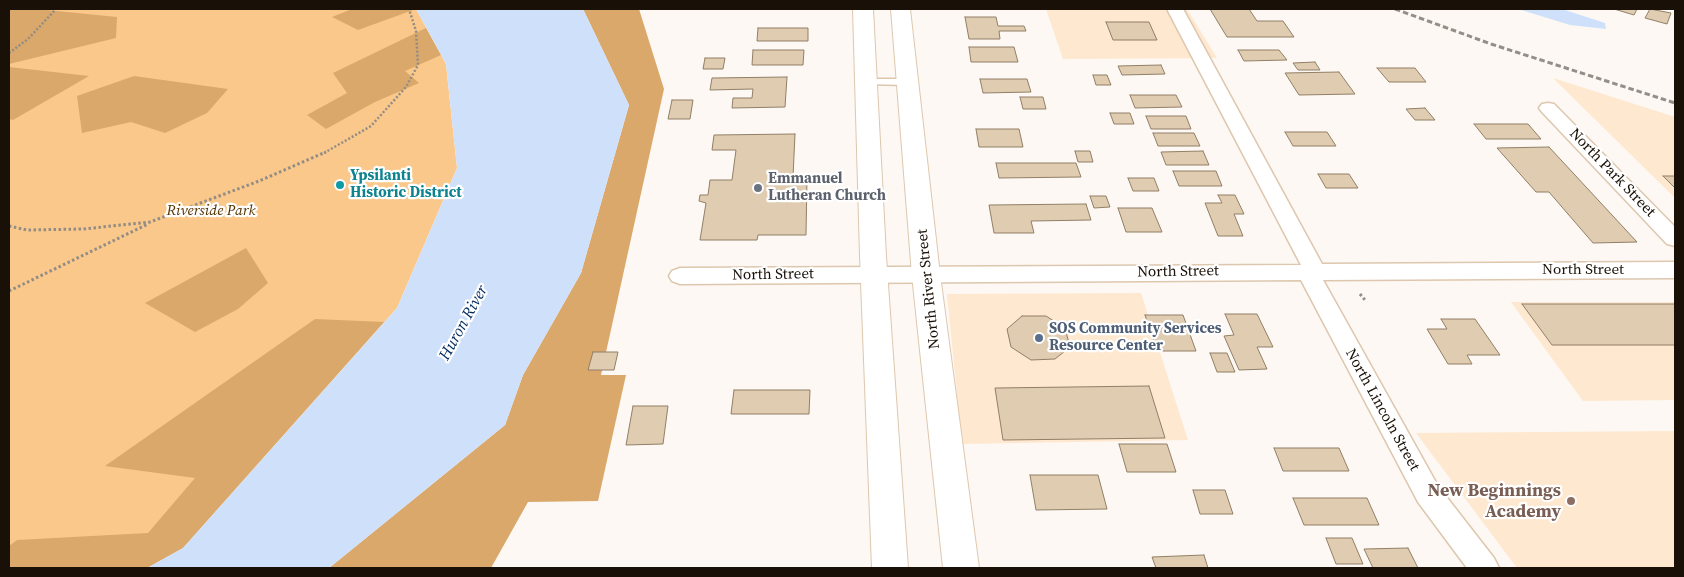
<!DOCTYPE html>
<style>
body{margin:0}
#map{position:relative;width:1684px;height:577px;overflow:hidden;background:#fdf8f3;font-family:"Source Serif 4",serif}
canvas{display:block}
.frame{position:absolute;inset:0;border:10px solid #191108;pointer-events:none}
</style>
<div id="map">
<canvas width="1684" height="577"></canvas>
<div class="frame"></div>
</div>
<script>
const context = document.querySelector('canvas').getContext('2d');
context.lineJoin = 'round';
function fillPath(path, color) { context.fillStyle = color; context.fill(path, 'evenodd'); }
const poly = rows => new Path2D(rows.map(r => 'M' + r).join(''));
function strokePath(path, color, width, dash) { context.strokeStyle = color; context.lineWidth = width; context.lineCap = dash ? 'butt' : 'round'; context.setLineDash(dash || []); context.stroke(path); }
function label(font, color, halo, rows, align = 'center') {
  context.font = font + ' "Source Serif 4",serif'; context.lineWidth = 4.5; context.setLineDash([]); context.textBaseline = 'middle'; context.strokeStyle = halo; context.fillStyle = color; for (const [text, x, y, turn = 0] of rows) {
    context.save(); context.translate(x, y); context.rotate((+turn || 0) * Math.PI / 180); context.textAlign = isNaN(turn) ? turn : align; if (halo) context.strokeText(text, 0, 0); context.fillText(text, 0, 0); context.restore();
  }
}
const built = poly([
 [1046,9,1187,9,1217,58,1063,59],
 [1553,78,1675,117,1675,198],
 [1141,293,1188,440,962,444,947,294],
 [1511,302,1675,302,1675,400,1583,401],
 [1675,431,1675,568,1517,568,1416,433]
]);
const green = poly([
 [9,9,416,9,446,64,457,168,397,308,183,548,147,568,9,568]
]);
const forest = poly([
 [9,9,37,9,117,17,116,38,9,64],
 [352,9,416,9,358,30,332,17],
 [583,9,639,9,664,89,601,375,626,375,598,501,528,502,491,568,329,568,505,425,523,375,581,273,629,105],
 [426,28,441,55,405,71,419,83,375,102,326,129,307,115,347,93,333,73],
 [9,67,89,76,13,120,9,119],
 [134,76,228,89,207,113,165,133,131,122,82,133,77,96],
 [246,248,268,283,238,309,195,332,145,303],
 [315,319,384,322,183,548,147,568,9,568,9,546,17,540,148,533,195,478,105,466]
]);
const water = poly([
 [416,9,583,9,629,105,581,273,523,375,505,425,329,568,147,568,183,548,397,308,457,168,446,64],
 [1518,9,1562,9,1605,23,1606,29,1570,25]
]);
const building = poly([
 [1210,9,1249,9,1257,21,1283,21,1294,37,1227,37,1210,9],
 [1614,9,1637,9,1634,15,1614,9],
 [1650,9,1671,13,1667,24,1645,18,1650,9],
 [965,17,996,17,998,26,1024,26,1026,31,999,31,1000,39,969,39,965,17],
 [1106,22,1149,22,1157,40,1113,40,1106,22],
 [758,28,808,28,808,41,757,41,758,28],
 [969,47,1014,47,1018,62,971,62,969,47],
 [753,50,804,50,803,65,752,65,753,50],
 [1238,50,1279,50,1287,60,1244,61,1238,50],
 [705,58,725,58,723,69,703,69,705,58],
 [1315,62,1320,70,1298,70,1293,63,1315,62],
 [1161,65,1165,74,1122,75,1118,66,1161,65],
 [1377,68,1415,68,1426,82,1389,82,1377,68],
 [1339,72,1355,94,1299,95,1285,73,1339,72],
 [1093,75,1107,75,1111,85,1096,85,1093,75],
 [787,77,785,107,732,108,733,98,752,98,753,89,710,90,712,78,787,77],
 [980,79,1027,79,1031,92,983,93,980,79],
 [1130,95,1176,95,1182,107,1135,108,1130,95],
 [1020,97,1043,97,1046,109,1023,109,1020,97],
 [672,100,693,100,690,119,668,119,672,100],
 [1425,108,1435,120,1415,120,1406,109,1425,108],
 [1110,113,1130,113,1134,124,1114,124,1110,113],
 [1146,116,1186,116,1191,129,1151,129,1146,116],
 [1474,124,1528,124,1541,139,1486,139,1474,124],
 [976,129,1019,129,1023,147,979,147,976,129],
 [1285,132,1327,132,1336,146,1293,146,1285,132],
 [1153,133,1194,133,1200,146,1158,146,1153,133],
 [795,134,793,177,807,177,806,235,758,235,757,240,700,240,706,203,699,201,700,195,708,195,710,180,732,180,736,150,712,150,714,135,795,134],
 [1549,147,1637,242,1593,243,1549,192,1536,192,1497,148,1549,147],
 [1075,151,1090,151,1093,162,1078,162,1075,151],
 [1203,151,1209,165,1166,165,1161,152,1203,151],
 [996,163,1076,163,1081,177,999,178,996,163],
 [1173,171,1216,171,1222,186,1179,186,1173,171],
 [1318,174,1349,174,1358,188,1326,188,1318,174],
 [1663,176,1675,176,1675,188,1663,176],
 [1128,178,1154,178,1159,191,1133,191,1128,178],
 [1218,195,1235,195,1244,214,1234,214,1243,236,1218,236,1205,203,1222,203,1218,195],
 [1090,196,1106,196,1110,207,1094,208,1090,196],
 [1086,204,1091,220,1031,221,1034,233,994,233,989,205,1086,204],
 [1118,208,1152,208,1162,232,1126,232,1118,208],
 [1522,304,1675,304,1675,345,1552,345,1522,304],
 [1225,314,1257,314,1273,347,1257,347,1267,369,1239,370,1224,336,1234,335,1225,314],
 [1145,315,1183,315,1196,351,1157,351,1145,315],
 [1022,316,1046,316,1065,328,1070,347,1055,359,1031,360,1011,347,1007,329,1022,316],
 [1441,319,1475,319,1500,355,1467,355,1472,364,1448,364,1427,329,1447,329,1441,319],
 [593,352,618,352,614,370,588,370,593,352],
 [1210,353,1227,353,1235,372,1217,372,1210,353],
 [1149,386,1165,438,1003,440,995,388,1149,386],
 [734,390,810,390,809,414,731,414,734,390],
 [633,406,668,406,663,444,626,445,633,406],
 [1119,444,1167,444,1176,472,1127,472,1119,444],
 [1274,448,1339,448,1349,471,1283,471,1274,448],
 [1030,475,1098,475,1107,509,1036,510,1030,475],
 [1193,490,1225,490,1233,514,1200,514,1193,490],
 [1293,498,1367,498,1379,525,1304,525,1293,498],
 [1326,538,1352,538,1363,564,1336,564,1326,538],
 [1408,548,1418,568,1373,568,1364,549,1408,548],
 [1204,555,1208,568,1156,568,1152,557,1204,555]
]);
const pathFar1 = poly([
 [9,53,28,39,56,9],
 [324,153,371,126,406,87,418,65,416,31,409,9]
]);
const path = poly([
 [9,226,27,230,83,229,150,222,259,181,326,152],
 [9,291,148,224],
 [1360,294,1365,300]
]);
const lane = poly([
 [867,79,907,79,911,82,907,85,864,84,864,80,867,79]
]);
const street = poly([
 [1167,9,1183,9,1322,264,1675,262,1675,278,1323,280,1438,486,1494,558,1499,568,1467,568,1418,502,1301,280,680,284,672,281,669,276,672,271,680,268,1301,265,1167,9],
 [1548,103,1554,104,1675,227,1675,246,1667,244,1542,112,1539,108,1542,104,1548,103]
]);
const secondary = poly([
 [853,9,873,9,886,256,908,568,872,568,860,256,853,9],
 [891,9,910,9,940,275,979,568,943,568,912,275,891,9]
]);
const rail = poly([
 [1395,9,1491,44,1675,103]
]);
const markers = [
 [340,185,5,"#0f9aa8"],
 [758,188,5,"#6b7280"],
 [1039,338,5,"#5c6f8a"],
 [1571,501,5,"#8d6e63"]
];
const streetNames = [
 ["North Park Street",1612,173,46],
 ["North Street",1583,270],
 ["North Street",1178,272,-1],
 ["North Street",773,275,-1],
 ["North River Street",929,289,-96],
 ["North Lincoln Street",1382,410,61]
];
const cultureNames = [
 ["Ypsilanti",350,176],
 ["Historic District",350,193]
];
const worshipNames = [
 ["Emmanuel",768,179],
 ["Lutheran Church",768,196]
];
const parkNames = [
 ["Riverside Park",211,211]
];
const serviceNames = [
 ["SOS Community Services",1049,329],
 ["Resource Center",1049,346]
];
const waterNames = [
 ["Huron River",464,323,-61]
];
const nearEducationnames = [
 ["New Beginnings",1561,491],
 ["Academy",1561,512]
];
fillPath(built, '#fee8cf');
fillPath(green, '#fac88b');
fillPath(forest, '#daa86a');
fillPath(water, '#cfe1fa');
fillPath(building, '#dfccb1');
strokePath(building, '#917f66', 1);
strokePath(lane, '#ddc7ae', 3);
strokePath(street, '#ddc7ae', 3);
strokePath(secondary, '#ddc7ae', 2);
strokePath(pathFar1, '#938c85', 2.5, [2, 2]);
strokePath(path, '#938c85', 3, [2.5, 2.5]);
fillPath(lane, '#fff');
fillPath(street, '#fff');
fillPath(secondary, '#fff');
strokePath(rail, '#958e88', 3, [5.5, 3]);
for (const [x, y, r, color] of markers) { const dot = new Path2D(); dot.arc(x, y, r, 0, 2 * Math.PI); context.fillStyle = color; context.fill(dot); strokePath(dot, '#fff', 2); }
label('15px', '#191108', '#fff', streetNames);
label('bold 15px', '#0d838f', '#fff', cultureNames, 'left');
label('bold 15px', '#5b616d', '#fff', worshipNames, 'left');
label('italic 15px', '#543300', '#fff', parkNames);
label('bold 15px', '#4e5e75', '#fff', serviceNames, 'left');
label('italic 16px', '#012b5f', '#fff', waterNames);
label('bold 18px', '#785e54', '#fff', nearEducationnames, 'right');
</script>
